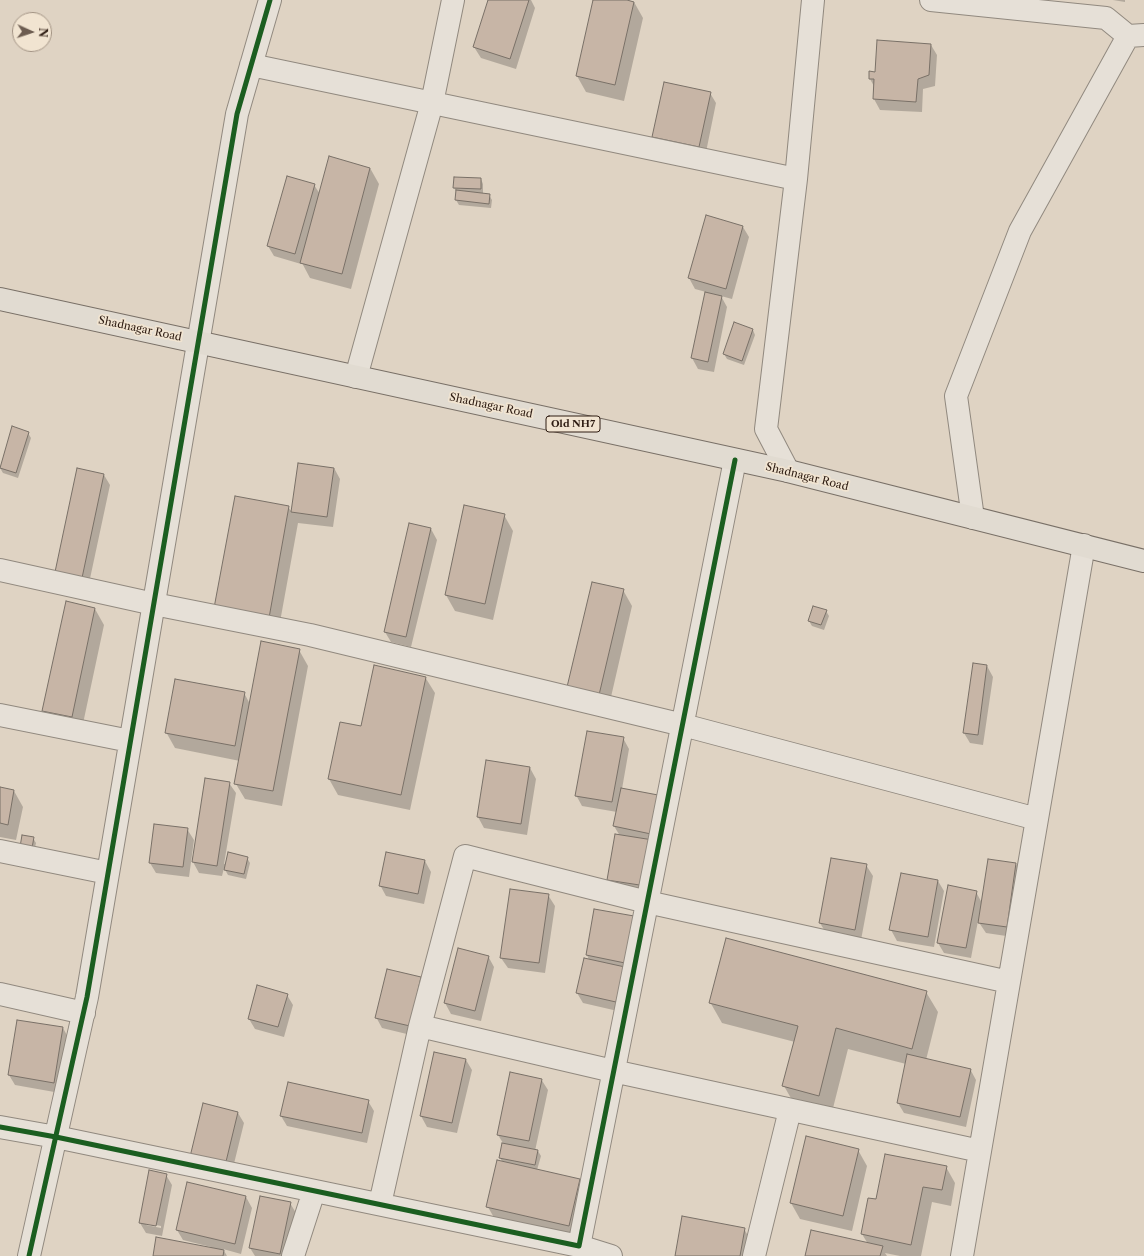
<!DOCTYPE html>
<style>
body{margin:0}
#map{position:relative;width:1144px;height:1256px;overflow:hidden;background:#dfd3c3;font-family:"Libre Caslon Text",serif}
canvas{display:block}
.north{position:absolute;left:12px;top:12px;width:40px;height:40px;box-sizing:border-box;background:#f1e4d1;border:1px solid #a39485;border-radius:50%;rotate:93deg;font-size:11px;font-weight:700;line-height:16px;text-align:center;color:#2e1c12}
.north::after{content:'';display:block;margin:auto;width:14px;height:18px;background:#6c5c50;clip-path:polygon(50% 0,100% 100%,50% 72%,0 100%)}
</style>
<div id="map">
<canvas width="1144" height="1256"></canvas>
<div class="north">N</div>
</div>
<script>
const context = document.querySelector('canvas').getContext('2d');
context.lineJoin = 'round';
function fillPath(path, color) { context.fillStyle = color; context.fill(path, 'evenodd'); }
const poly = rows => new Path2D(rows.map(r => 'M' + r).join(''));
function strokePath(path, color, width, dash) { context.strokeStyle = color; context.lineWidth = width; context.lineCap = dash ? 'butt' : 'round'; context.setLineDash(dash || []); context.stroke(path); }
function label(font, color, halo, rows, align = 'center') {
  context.font = font + ' "Libre Caslon Text",serif'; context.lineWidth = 3.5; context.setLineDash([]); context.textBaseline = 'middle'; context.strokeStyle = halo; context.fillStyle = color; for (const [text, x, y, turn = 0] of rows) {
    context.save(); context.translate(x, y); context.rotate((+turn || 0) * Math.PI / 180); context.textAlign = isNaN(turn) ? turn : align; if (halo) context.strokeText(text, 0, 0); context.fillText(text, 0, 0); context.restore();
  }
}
const shadow = poly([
 [489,0,531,0,535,8,516,69,481,58,474,47],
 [594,0,623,0,634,2,643,18,624,101,586,92,577,76],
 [1113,0,1125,0,1125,2],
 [931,45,937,55,935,86,923,89,922,112,880,110,874,99,875,88,870,79,876,73],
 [710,93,716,103,705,157,659,147,653,136],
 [370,168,379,184,351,289,310,278,302,263,301,264,274,256,268,246,314,185,320,194],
 [481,179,483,184,483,195,489,195,492,200,491,208,459,205,456,200,456,191,454,188],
 [743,227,749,237,732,299,721,296,727,307,714,372,698,369,692,358,706,292,695,289,689,278],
 [753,330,755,335,744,365,727,359,724,354],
 [28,433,31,438,18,478,3,473,0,468],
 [298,464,334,468,340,479,333,527,298,523,278,633,225,623,288,507,292,512],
 [104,475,110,485,88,588,62,582],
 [504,515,513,531,493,620,455,611,446,595],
 [431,529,437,540,411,647,391,642,385,632],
 [623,590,632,606,608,710,577,703],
 [95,609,104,625,81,733,53,726,44,711],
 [826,611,829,616,824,630,812,626,809,621],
 [299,650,308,666,282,806,245,799,236,784,240,761,175,748,166,732,244,693,250,704],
 [974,664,987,666,993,677,983,745,970,743,964,733],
 [425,677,435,693,410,810,338,795,329,779],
 [623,738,629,749,622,789,658,796,651,896,614,890,608,879,620,836,614,826,617,812,582,806,576,795],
 [487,761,530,768,536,779,527,835,484,828,478,817],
 [206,779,229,783,236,793,224,864,247,858,250,863,246,879,228,875,224,868,222,876,199,873,193,862],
 [0,788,14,791,23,807,16,840,0,837],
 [187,829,194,840,189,877,156,873,150,863],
 [33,838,36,843,34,853,24,851],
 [425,861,431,872,424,904,386,896,380,885],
 [1016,864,1022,875,1013,937,986,933,978,921,971,958,944,953,938,943,976,892,982,903],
 [866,865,873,876,861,940,826,933,820,923],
 [938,881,944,891,934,947,897,941,891,930],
 [548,895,555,906,545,973,508,968,501,958],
 [595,910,633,917,622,1012,583,1003,577,993,589,960,587,955],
 [488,956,494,967,481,1021,451,1014,445,1003],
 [420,978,426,989,415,1036,382,1028,376,1017],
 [926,992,938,1012,926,1060,970,1069,976,1080,966,1127,904,1113,898,1103,906,1064,848,1049,831,1116,796,1107,784,1086,795,1042,722,1023,710,1002],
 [287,995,293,1005,284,1037,255,1029,249,1019],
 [63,1028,69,1039,60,1093,15,1085,9,1075],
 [466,1060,472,1070,457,1133,427,1127,421,1116],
 [541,1079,548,1090,535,1151,538,1151,541,1156,537,1170,580,1180,589,1196,578,1242,497,1223,488,1207,502,1162,500,1157,503,1143,498,1135],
 [368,1101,374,1111,367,1143,287,1126,281,1116],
 [238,1113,244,1123,230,1180,196,1171],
 [858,1150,867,1166,852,1231,800,1219,791,1203],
 [946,1167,955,1183,951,1206,932,1202,921,1256,900,1256,885,1253,887,1256,806,1256,868,1244,862,1234,869,1199,877,1200],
 [166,1175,172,1185,162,1236,146,1233,140,1223],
 [146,1223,161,1226,161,1228,146,1225],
 [246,1197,252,1208,241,1254,223,1249,227,1256,154,1256,210,1248,211,1247,183,1240,177,1230],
 [290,1203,296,1213,288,1256,255,1256,250,1248],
 [744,1229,750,1239,747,1256,676,1256]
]);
const building = poly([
 [488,0,529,0,510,59,473,47,488,0],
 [593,0,627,0,634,2,615,85,576,76,593,0],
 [877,40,931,44,929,75,918,79,916,102,873,99,874,79,869,79,869,71,875,72,877,40],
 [664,82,711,92,699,147,652,137,664,82],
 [329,156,370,168,342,274,300,263,329,156],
 [287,176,315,184,295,254,267,246,287,176],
 [454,177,481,178,481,189,453,188,454,177],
 [456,190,490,194,489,204,455,200,456,190],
 [706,215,743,226,726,289,688,278,706,215],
 [705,292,722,296,708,362,691,358,705,292],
 [734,322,753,329,742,361,723,354,734,322],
 [12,426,29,432,16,473,0,468,12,426],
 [298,463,334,468,327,517,291,512,298,463],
 [77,468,104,474,82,578,55,572,77,468],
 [235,496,289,506,269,618,214,608,235,496],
 [464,505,505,514,485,604,445,595,464,505],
 [409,523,431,528,406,637,384,632,409,523],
 [592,582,624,589,599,695,567,687,592,582],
 [66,601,95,608,72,717,42,711,66,601],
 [813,606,827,610,821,625,808,621,813,606],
 [261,641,300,649,273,791,234,784,261,641],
 [973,663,987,665,978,735,963,733,973,663],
 [374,665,426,677,401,795,328,779,340,722,361,726,374,665],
 [175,679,245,692,235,746,165,733,175,679],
 [587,731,624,737,612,802,575,796,587,731],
 [486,760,530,767,521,824,477,817,486,760],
 [205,778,230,782,217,866,192,862,205,778],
 [0,787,14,790,8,825,0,823,0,787],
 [621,788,658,795,651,834,613,826,621,788],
 [154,824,188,828,183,867,149,863,154,824],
 [615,834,653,840,646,886,607,880,615,834],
 [22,835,34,837,32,848,20,847,22,835],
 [228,852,248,857,244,874,224,870,228,852],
 [386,852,425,860,418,894,379,886,386,852],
 [831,858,867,864,855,930,819,923,831,858],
 [988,859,1016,863,1007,927,978,923,988,859],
 [901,873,938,880,928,937,889,930,901,873],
 [948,885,977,891,966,948,937,943,948,885],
 [510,889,549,894,539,963,500,958,510,889],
 [594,909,634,916,625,963,586,955,594,909],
 [726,938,927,991,912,1049,836,1028,819,1096,782,1086,798,1026,709,1003,726,938],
 [458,948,489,956,475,1011,444,1003,458,948],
 [584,958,625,967,616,1002,576,993,584,958],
 [387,969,421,977,410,1026,375,1018,387,969],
 [257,985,288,994,278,1027,248,1019,257,985],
 [17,1020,63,1027,54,1083,8,1075,17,1020],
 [434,1052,466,1059,452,1123,420,1116,434,1052],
 [907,1054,971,1069,960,1117,897,1103,907,1054],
 [510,1072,542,1079,529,1141,497,1135,510,1072],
 [288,1082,369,1100,362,1133,280,1116,288,1082],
 [203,1103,238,1112,224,1170,189,1161,203,1103],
 [806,1136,859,1149,843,1216,790,1203,806,1136],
 [502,1143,538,1150,535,1165,499,1158,502,1143],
 [885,1154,947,1166,942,1190,923,1187,911,1245,861,1234,868,1198,876,1199,885,1154],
 [497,1160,580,1179,569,1226,486,1207,497,1160],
 [149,1170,167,1174,156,1226,139,1223,149,1170],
 [187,1182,246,1196,235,1244,176,1230,187,1182],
 [260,1196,291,1202,280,1254,249,1248,260,1196],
 [682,1216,745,1228,740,1256,675,1256,682,1216],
 [811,1230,883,1246,880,1256,805,1256,811,1230],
 [156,1237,224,1250,223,1256,153,1256,156,1237]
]);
const minor = poly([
 [931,0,1106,18,1128,36,1144,35],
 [251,65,796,179],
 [356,377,432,103,453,0],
 [788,471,766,429,796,179,813,0],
 [973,518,956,396,1020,231,1128,36],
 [0,570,154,604,310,635,683,725,1037,819],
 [0,715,130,741],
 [0,851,108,873],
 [0,994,84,1013],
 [420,1026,465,856,647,902,1009,982],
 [0,1127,56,1137,579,1246,735,460],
 [380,1204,420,1026,613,1071,980,1151],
 [579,1246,611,1256],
 [29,1256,87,997,237,114,270,0],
 [293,1256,314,1191],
 [754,1256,790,1110],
 [962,1256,1084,545]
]);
const major = poly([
 [0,299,788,471,1144,561]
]);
const cycleway = poly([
 [0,1127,56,1137,579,1246,735,460],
 [29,1256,87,997,237,114,270,0]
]);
const shields = [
 [573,424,54]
];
const shieldNames = [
 ["Old NH7",573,424]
];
const streetNames = [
 ["Shadnagar Road",140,329,12],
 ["Shadnagar Road",491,406,12],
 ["Shadnagar Road",807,477,14]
];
fillPath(shadow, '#0003');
fillPath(building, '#c7b5a6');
strokePath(building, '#797067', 1);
strokePath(minor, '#91897f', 24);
strokePath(major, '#797067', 24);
strokePath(minor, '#e6e0d7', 22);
strokePath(major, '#e1dbd1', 22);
strokePath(cycleway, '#1b5e20', 5);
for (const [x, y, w] of shields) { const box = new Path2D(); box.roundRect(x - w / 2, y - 8, w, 16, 3); context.fillStyle = '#f1e4d1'; context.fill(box); strokePath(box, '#2e1c12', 1); }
label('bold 10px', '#2e1c12', null, shieldNames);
label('11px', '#2e1c12', '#f1e4d1', streetNames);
</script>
